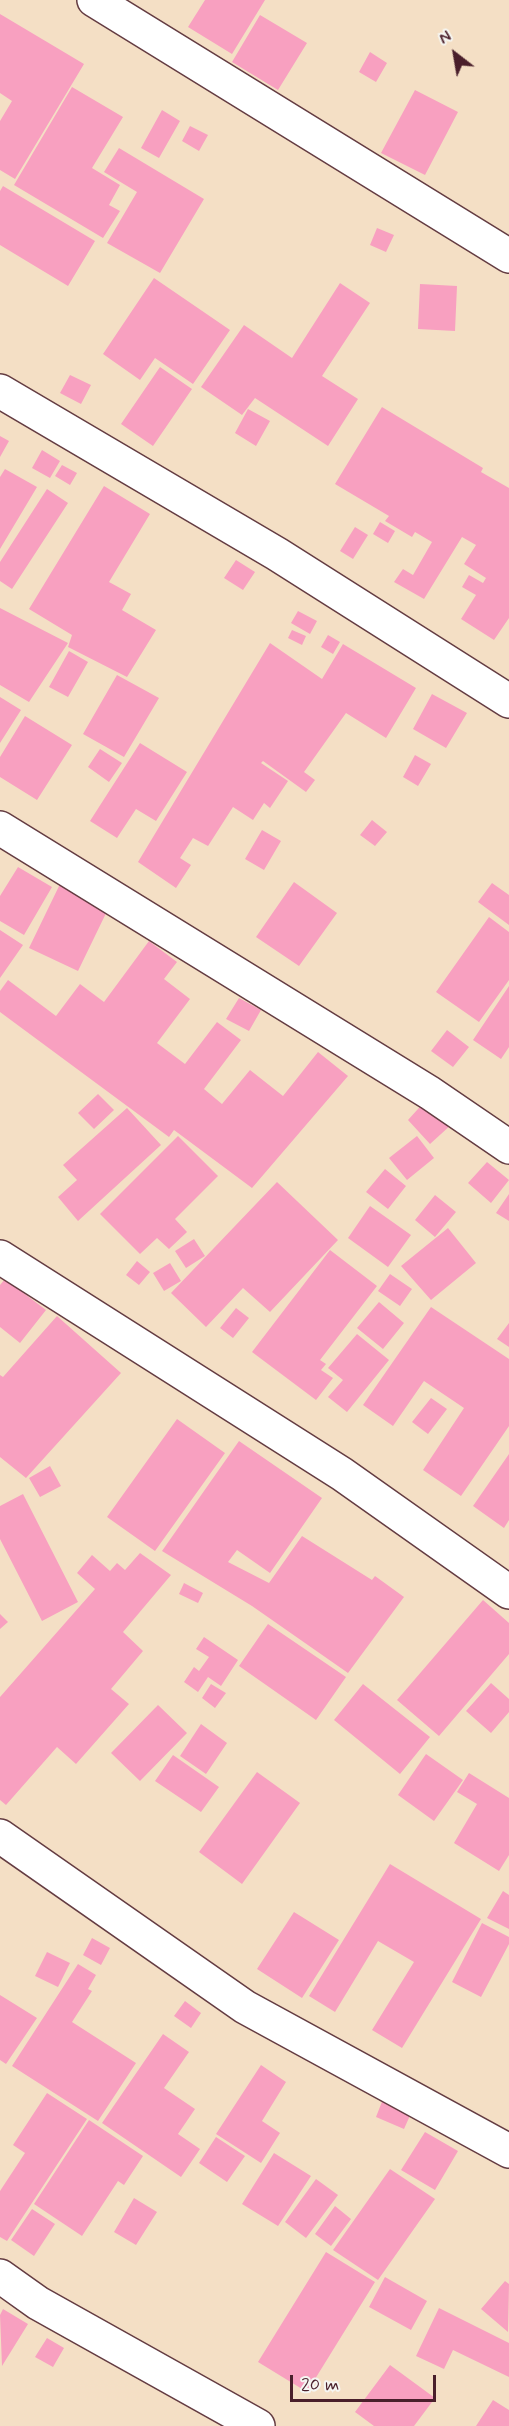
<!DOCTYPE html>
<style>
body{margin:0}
#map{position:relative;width:509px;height:2426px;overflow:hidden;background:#f4dfc5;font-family:Mynerve,sans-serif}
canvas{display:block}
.north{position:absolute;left:425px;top:24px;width:60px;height:60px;-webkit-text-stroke:4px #f6f6f2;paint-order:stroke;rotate:329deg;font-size:16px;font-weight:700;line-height:24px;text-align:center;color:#4a1f2b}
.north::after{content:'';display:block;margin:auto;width:21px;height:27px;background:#4a1f2b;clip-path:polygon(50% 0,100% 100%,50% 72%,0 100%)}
.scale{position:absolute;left:290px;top:2375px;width:146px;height:27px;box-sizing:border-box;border:3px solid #4a1f2b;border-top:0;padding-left:8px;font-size:18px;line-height:21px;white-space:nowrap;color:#4a1f2b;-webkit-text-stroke:4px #f6f6f2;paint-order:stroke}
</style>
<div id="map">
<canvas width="509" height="2426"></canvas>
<div class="north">N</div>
<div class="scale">20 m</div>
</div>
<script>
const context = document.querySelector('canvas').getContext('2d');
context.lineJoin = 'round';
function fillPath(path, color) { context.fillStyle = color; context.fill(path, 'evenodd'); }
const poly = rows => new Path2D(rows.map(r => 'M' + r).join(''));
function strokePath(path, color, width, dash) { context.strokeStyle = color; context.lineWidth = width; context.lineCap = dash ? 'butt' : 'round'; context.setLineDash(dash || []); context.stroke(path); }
const building = poly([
 [205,0,265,0,232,54,188,27],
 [0,14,84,64,15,179,0,170,0,121,12,101,0,93],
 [260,15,307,43,278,90,232,62],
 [370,52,387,63,376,82,359,72],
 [72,87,123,117,92,168,120,185,109,205,120,211,103,238,14,185],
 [415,90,458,112,425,175,381,153],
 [162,110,180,121,159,158,141,148],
 [190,126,208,135,199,151,182,141],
 [119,148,204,199,160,273,107,243,137,192,104,172],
 [3,186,95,241,68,286,0,245,0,191],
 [377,228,394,235,386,252,370,245],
 [154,278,230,330,193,384,155,358,140,380,103,354],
 [340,283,370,303,322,376,358,399,328,446,255,398,242,415,201,387,244,325,292,358],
 [420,284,457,286,455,331,418,329],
 [160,367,192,389,153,446,121,424],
 [70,375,91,385,81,404,60,393],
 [382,407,483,468,481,472,509,488,509,618,494,640,461,619,476,595,462,587,469,575,483,583,486,578,464,564,476,545,462,537,424,599,394,582,403,569,413,575,432,542,415,532,412,537,385,521,389,516,335,484],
 [248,409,270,421,256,446,235,433],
 [0,436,9,441,0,457],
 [42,450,60,461,50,478,32,468],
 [62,465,77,473,70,485,55,476],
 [5,469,37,487,0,549,0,477],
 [104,486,150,514,109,582,131,594,122,610,156,630,127,677,68,647,72,635,29,609],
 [47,489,68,503,12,589,0,581,0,562],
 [380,522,395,531,388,543,373,534],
 [355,527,368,535,353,559,340,551],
 [236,560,255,572,243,590,224,578],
 [0,608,68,643,29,702,0,685],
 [298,611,317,621,310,634,291,623],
 [292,630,306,636,302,645,288,638],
 [328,635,340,642,333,654,321,647],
 [270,643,322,679,343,644,416,688,386,738,346,713,304,772,315,780,306,792,263,761,261,763,288,781,270,808,264,803,253,820,233,807,208,846,193,838,180,858,191,865,176,888,138,862],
 [69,651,88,662,68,697,49,687],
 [117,675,159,698,124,757,83,734],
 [432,694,467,713,446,748,413,729],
 [0,697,21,710,0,743],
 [25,716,72,745,37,800,0,777,0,757],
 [140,743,187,772,156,821,136,809,117,838,90,821],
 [100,749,122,763,109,782,88,767],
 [415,755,431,764,418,786,403,777],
 [372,820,387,832,375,846,360,835],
 [262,830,281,841,264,870,245,859],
 [18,867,52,887,24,935,0,921,0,896],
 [61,882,110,905,78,971,29,948],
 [294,882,337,913,299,966,256,937],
 [492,883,509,895,509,925,478,902],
 [489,917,509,932,509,980,479,1022,436,992],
 [0,930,23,945,0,978],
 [149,941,177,962,164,979,190,999,157,1043,185,1064,217,1022,241,1040,204,1089,222,1104,250,1070,283,1096,318,1052,348,1076,252,1188,174,1130,169,1137,0,1012,0,991,8,980,56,1016,80,984,104,1002],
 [509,986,509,1047,501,1059,473,1040],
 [239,998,261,1010,249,1031,226,1019],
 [447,1030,469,1047,453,1067,431,1051],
 [98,1094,114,1110,94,1129,78,1113],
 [427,1099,452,1124,430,1144,408,1120],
 [127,1108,161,1145,78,1221,58,1197,77,1180,63,1165],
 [178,1136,218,1176,175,1219,187,1232,169,1249,157,1238,140,1254,100,1214],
 [417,1136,434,1158,407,1180,389,1158],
 [487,1162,509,1180,491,1203,468,1183],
 [385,1169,406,1186,388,1209,366,1192],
 [277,1182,338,1240,270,1312,243,1288,206,1327,171,1293],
 [509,1194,509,1221,496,1213],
 [435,1195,456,1212,435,1237,415,1220],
 [370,1206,411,1235,388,1267,348,1238],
 [448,1228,476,1263,431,1300,401,1266],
 [194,1239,205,1256,186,1268,175,1251],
 [330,1250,377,1286,320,1360,326,1364,321,1370,333,1378,316,1400,252,1352],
 [137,1261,150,1272,139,1285,126,1275],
 [170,1263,181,1281,164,1291,153,1273],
 [390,1274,412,1289,400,1306,378,1291],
 [5,1279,46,1310,20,1343,0,1327,0,1285],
 [379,1302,404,1323,383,1349,357,1328],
 [431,1307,509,1359,509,1426,461,1496,423,1470,464,1408,424,1381,393,1426,363,1405],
 [236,1308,249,1318,233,1338,220,1328],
 [57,1316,121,1373,26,1478,0,1457,0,1375,3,1377],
 [509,1323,509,1347,497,1339],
 [357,1334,389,1360,347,1412,328,1397,343,1380,328,1368],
 [431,1398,447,1409,428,1434,412,1422],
 [177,1419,225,1453,155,1551,107,1517],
 [239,1441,322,1498,270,1573,237,1550,228,1562,269,1583,302,1536,372,1580,375,1576,404,1597,348,1673,252,1606,162,1551],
 [509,1454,509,1520,504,1528,473,1506],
 [50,1466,61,1486,40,1497,29,1478],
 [23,1494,78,1602,42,1621,0,1539,0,1506],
 [140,1553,171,1575,123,1632,143,1651,111,1689,129,1704,76,1764,57,1747,6,1805,0,1800,0,1697,95,1589,77,1573,92,1555,110,1571,117,1563,125,1570],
 [184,1583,203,1593,198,1603,179,1594],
 [483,1600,509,1623,509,1654,439,1736,397,1700],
 [0,1614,8,1622,0,1629],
 [268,1624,346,1677,316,1720,239,1666],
 [204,1637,238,1660,221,1686,208,1677,198,1692,184,1682,194,1667,199,1671,209,1657,196,1649],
 [491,1683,509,1699,509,1712,491,1733,466,1711],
 [211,1684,226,1693,215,1708,202,1698],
 [363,1684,430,1737,400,1774,334,1720],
 [158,1705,187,1733,140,1781,111,1753],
 [201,1724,227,1743,206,1774,180,1756],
 [426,1754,463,1780,434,1821,398,1795],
 [173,1755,219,1787,201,1812,155,1781],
 [257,1772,300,1803,242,1884,199,1852],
 [469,1773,509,1798,509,1855,499,1871,454,1843,477,1804,457,1792],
 [390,1864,481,1919,402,2048,372,2030,414,1962,378,1941,335,2012,309,1996],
 [503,1891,509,1895,509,1929,487,1918],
 [294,1912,339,1940,302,1998,257,1969],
 [482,1923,509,1937,509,1944,481,1997,452,1982],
 [92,1938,110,1948,101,1965,83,1955],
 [47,1952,70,1963,58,1987,35,1976],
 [78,1964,96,1975,88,1989,92,1991,72,2022,136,2063,98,2121,12,2066],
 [0,1995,37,2018,6,2064,0,2060],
 [185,2001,201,2013,191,2028,174,2016],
 [163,2034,189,2052,164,2088,195,2109,178,2134,200,2149,181,2177,102,2123],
 [261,2065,286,2082,262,2121,280,2133,261,2163,216,2134],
 [47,2093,87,2119,7,2241,0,2237,0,2191,25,2153,13,2145],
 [383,2099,412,2111,404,2129,376,2117],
 [89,2120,143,2156,124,2185,118,2181,82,2236,34,2204],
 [425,2132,458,2151,435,2190,401,2170],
 [216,2137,245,2156,227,2182,199,2163],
 [274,2153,311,2176,278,2226,242,2204],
 [390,2169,435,2199,378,2280,333,2250],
 [316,2179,338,2195,306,2238,285,2222],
 [134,2198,157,2212,136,2245,114,2232],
 [335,2206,351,2219,331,2246,315,2234],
 [32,2209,55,2224,34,2256,11,2240],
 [326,2252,375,2282,307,2392,258,2362],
 [385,2277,427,2301,411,2330,369,2307],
 [505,2281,509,2284,508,2332,481,2309],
 [439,2308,509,2343,509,2377,453,2350,444,2369,416,2356],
 [3,2309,28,2324,2,2366,0,2315],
 [47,2338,64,2348,53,2367,35,2357],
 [390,2365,435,2398,414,2426,374,2426,355,2412],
 [493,2400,509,2410,509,2426,476,2426]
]);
const minor = poly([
 [94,0,509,256],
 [0,391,277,554,509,701],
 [0,828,430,1093,509,1147],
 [0,1257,342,1474,509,1592],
 [0,1836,245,2007,509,2151],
 [0,2276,38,2303,258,2426]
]);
fillPath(building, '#f8a0c0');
strokePath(minor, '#643c42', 36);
strokePath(minor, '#fff', 33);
</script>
